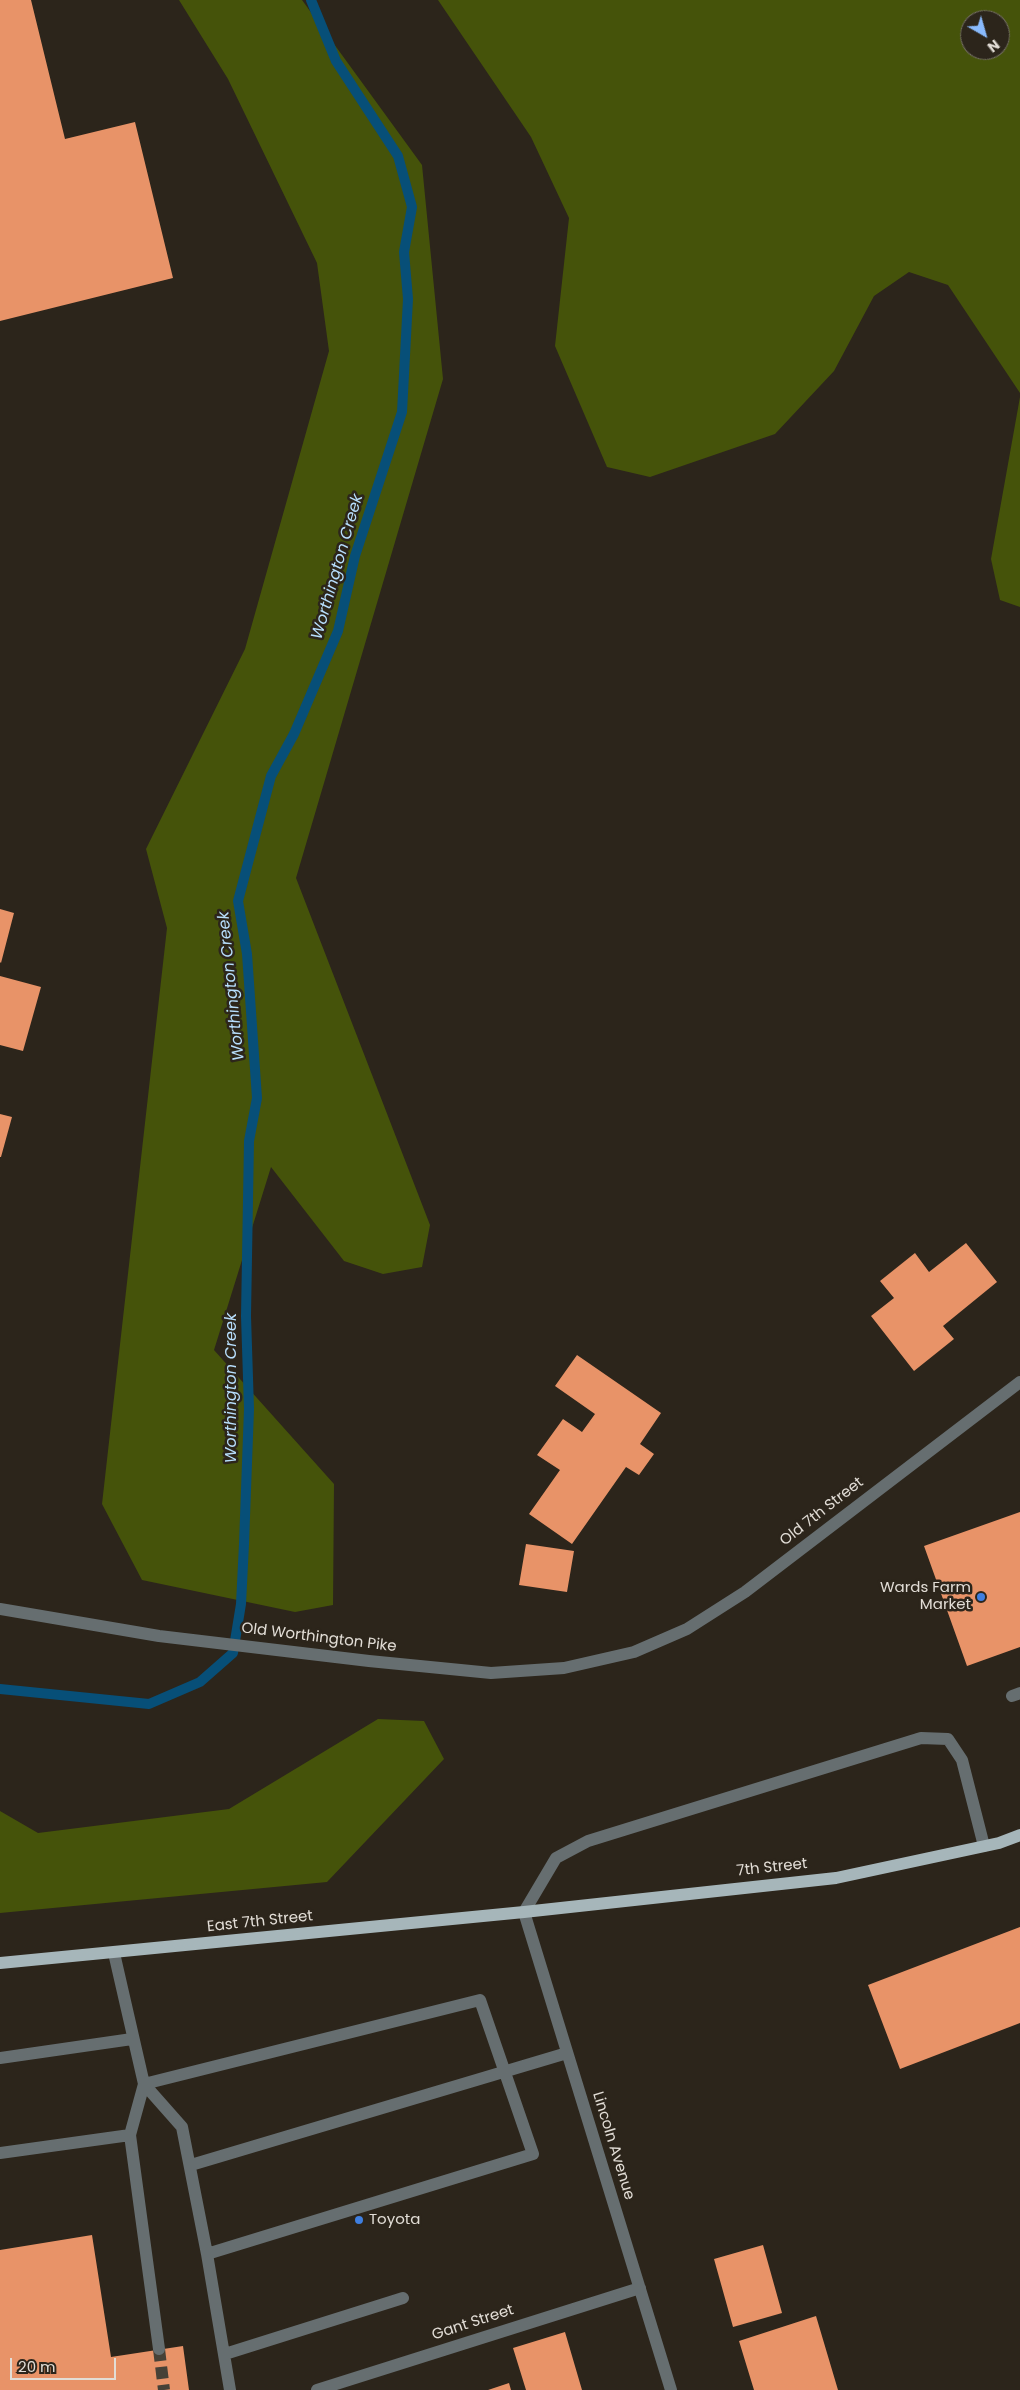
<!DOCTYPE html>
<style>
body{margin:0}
#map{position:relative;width:1020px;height:2390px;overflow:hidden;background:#2c251b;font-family:Poppins,sans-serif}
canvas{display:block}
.north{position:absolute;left:960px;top:10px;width:50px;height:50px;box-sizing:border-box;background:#2c251b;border:1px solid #756f66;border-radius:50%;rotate:142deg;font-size:14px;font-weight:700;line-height:20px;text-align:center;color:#e2ddd6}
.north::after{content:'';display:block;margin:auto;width:18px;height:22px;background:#89bafc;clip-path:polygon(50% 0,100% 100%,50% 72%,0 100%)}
.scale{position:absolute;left:10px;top:2358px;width:106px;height:22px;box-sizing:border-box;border:2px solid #e2ddd6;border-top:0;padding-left:6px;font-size:15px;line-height:18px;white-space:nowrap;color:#e2ddd6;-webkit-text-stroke:4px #2c251b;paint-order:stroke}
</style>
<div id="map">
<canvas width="1020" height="2390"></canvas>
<div class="north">N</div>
<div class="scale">20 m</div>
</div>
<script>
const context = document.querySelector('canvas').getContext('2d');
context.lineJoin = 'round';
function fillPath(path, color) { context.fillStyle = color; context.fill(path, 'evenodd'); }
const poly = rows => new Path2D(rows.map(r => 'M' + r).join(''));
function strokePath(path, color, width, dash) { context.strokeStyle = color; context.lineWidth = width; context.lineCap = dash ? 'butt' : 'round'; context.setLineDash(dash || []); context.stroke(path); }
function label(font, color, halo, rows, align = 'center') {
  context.font = font + ' Poppins,sans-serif'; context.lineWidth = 5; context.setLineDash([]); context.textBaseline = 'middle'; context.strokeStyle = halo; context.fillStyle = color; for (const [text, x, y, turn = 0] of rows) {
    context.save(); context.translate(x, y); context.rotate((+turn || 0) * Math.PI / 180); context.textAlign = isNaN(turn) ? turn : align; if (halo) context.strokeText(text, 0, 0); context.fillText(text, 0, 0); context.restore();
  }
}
const forest = poly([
 [179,0,302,0,422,165,443,379,296,878,430,1225,422,1267,383,1274,344,1261,271,1167,214,1350,334,1484,333,1605,295,1612,142,1580,102,1504,167,928,146,849,245,649,329,351,317,263,228,79],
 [438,0,1020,0,1020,393,948,285,909,272,874,296,834,371,775,434,650,477,607,467,555,346,569,218,531,137],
 [970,20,1000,20,1000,50,970,50],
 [1020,397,1020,607,1000,600,991,559],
 [378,1719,424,1721,444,1759,327,1882,0,1913,0,1811,38,1833,229,1809]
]);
const stream = poly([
 [0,1689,149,1704,200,1682,233,1653,241,1604,244,1544,249,1409,246,1316,249,1141,257,1098,247,954,238,901,271,776,294,734,338,631,355,556,402,412,408,299,404,252,412,207,398,156,336,61,311,0]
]);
const building = poly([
 [0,0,31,0,65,139,135,122,173,278,0,321],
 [0,909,14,913,1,963,0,962],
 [0,976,41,987,23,1051,0,1045],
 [0,1114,12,1117,1,1157,0,1157],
 [966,1243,997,1282,943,1326,954,1339,914,1371,871,1316,894,1298,880,1281,915,1253,929,1272],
 [577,1355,661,1413,640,1444,654,1454,639,1475,626,1467,572,1544,529,1514,560,1470,537,1455,563,1419,582,1432,595,1414,555,1386],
 [1020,1512,1020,1647,967,1666,924,1546],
 [526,1544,574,1551,567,1592,519,1585],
 [1020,1927,1020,2023,900,2069,868,1985],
 [92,2235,111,2357,183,2346,189,2390,0,2390,0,2250],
 [763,2245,782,2313,733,2327,714,2259],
 [816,2316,838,2390,754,2390,739,2341],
 [565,2332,582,2390,526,2390,513,2348],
 [509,2383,511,2390,488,2390]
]);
const minorTunnel = poly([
 [159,2349,164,2390]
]);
const minor = poly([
 [0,1609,159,1636,369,1661,491,1673,564,1668,634,1652,687,1629,745,1592,1020,1382],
 [1012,1696,1020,1693],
 [114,1953,144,2084,182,2127,207,2254,230,2390],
 [0,2058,132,2039],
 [130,2135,159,2349],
 [0,2153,130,2135,144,2084,480,2000,533,2154,207,2254],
 [191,2165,567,2053],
 [225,2354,403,2298],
 [317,2390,640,2288],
 [671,2390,524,1912,556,1858,588,1841,921,1738,948,1739,962,1760,984,1846]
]);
const major = poly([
 [0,1963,524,1912,836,1878,999,1843,1020,1835]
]);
const markers = [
 [981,1597,5,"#3f7fe0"],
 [359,2220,5,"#3f7fe0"]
];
const streetNames = [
 ["Old 7th Street",822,1512,-38],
 ["Old Worthington Pike",319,1638,7],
 ["7th Street",772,1868,-6],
 ["East 7th Street",260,1922,-6],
 ["Lincoln Avenue",613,2146,73],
 ["Gant Street",473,2323,-18]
];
const poiNames = [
 ["Wards Farm",971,1588],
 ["Market",971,1605],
 ["Toyota",369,2220,"left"]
];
const waterNames = [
 ["Worthington Creek",338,567,-74],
 ["Worthington Creek",232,986,-96],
 ["Worthington Creek",232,1388,-90]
];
fillPath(forest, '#45530a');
strokePath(stream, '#074f78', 10);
fillPath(building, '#e89368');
strokePath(minorTunnel, '#474137', 12, [12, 6]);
strokePath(minor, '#666e70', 12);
strokePath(major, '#a6b6ba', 12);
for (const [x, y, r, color] of markers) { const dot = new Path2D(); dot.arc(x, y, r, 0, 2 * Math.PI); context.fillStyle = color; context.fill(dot); strokePath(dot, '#2c251b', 2); }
label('15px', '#e2ddd6', '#2c251b', streetNames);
label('15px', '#e2ddd6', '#2c251b', poiNames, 'right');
label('italic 16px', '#b7defc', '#2c251b', waterNames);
</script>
